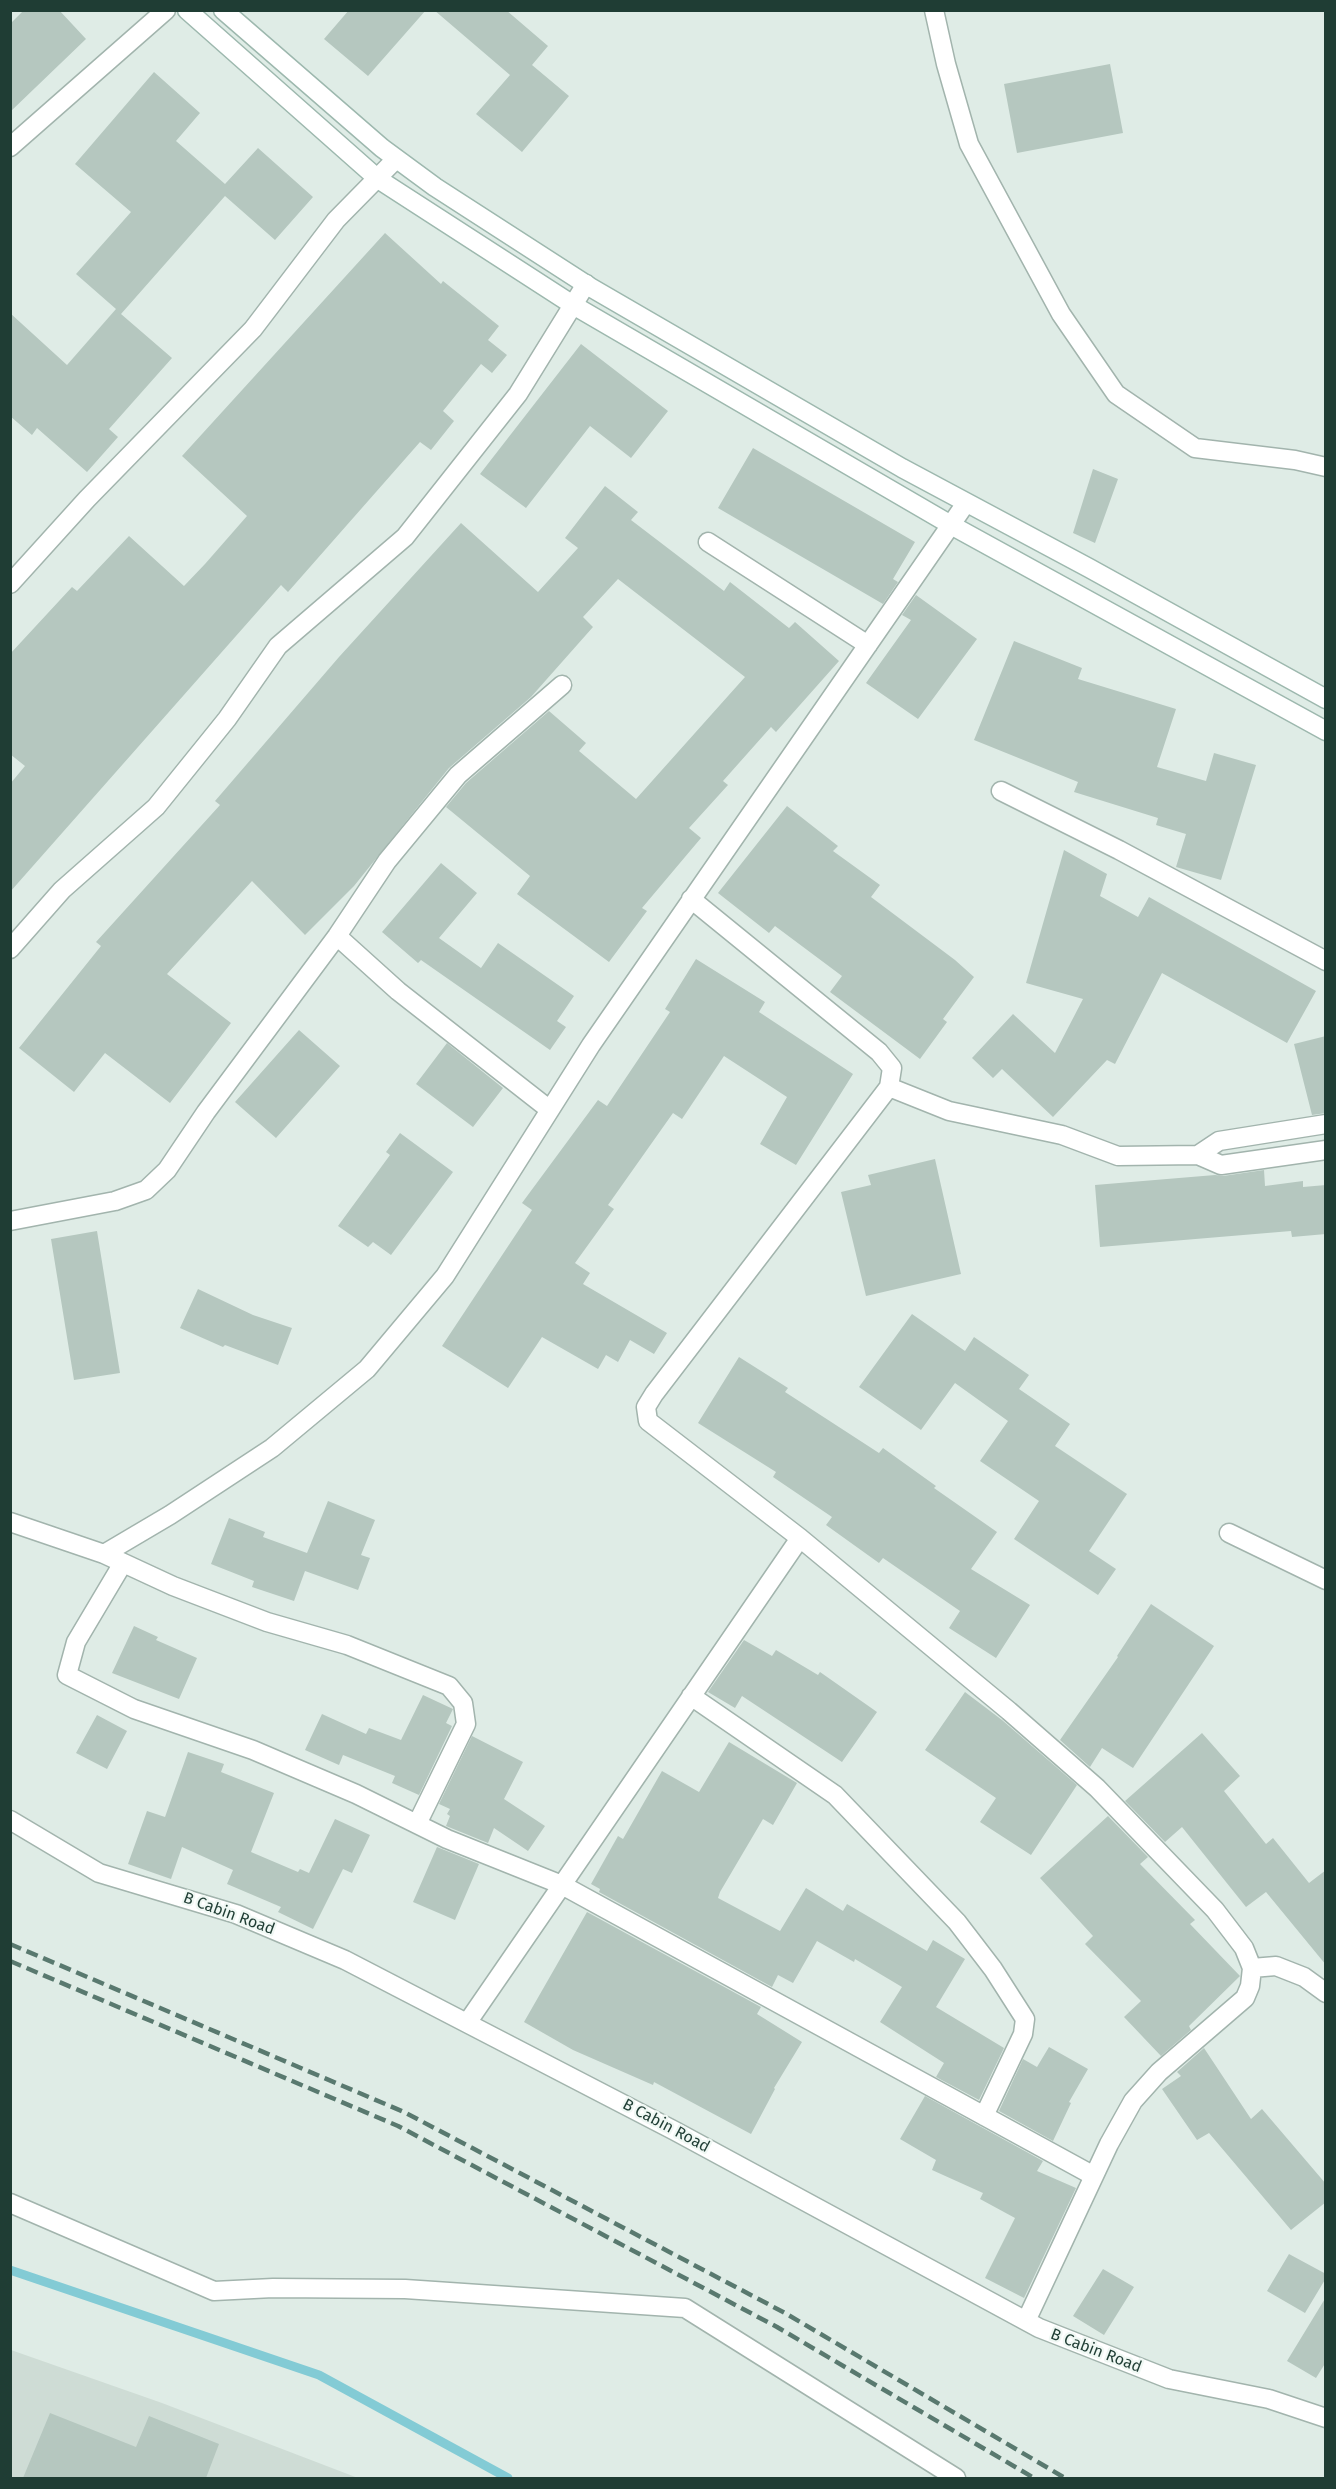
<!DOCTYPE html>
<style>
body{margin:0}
#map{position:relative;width:1336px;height:2489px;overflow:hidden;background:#dfece6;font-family:"Fira Sans",sans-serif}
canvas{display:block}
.frame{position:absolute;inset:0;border:12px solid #1f3d34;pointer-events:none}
</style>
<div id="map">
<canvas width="1336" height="2489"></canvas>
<div class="frame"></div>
</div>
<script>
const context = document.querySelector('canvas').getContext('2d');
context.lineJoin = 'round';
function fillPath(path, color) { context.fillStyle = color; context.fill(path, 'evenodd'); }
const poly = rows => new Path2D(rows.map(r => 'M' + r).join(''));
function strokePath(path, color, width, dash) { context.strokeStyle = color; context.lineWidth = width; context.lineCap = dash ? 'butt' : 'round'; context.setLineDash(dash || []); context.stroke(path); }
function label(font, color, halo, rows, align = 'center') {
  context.font = font + ' "Fira Sans",sans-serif'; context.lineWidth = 4.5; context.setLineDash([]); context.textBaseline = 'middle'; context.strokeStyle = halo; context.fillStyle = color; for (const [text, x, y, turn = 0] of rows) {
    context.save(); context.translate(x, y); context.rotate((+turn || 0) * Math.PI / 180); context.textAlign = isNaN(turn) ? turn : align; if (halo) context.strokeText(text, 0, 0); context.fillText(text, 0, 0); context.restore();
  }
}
const built = poly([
 [11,2350,162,2403,358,2478,11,2478]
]);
const stream = poly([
 [10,2270,319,2375,508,2478]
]);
const building = poly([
 [24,10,59,10,86,39,10,112,10,24],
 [349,10,426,10,368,76,324,39],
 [434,10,506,10,548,46,532,65,569,96,522,152,476,114,510,75],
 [1110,64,1123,133,1017,153,1004,84],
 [154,72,200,113,176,141,225,184,258,148,313,197,275,240,225,196,121,314,172,358,109,429,118,437,87,472,37,428,32,435,10,416,10,313,67,365,116,309,76,274,131,212,75,164],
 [385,233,441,284,443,281,499,326,488,340,507,355,492,373,481,364,443,411,454,421,431,450,420,442,288,592,281,585,10,892,10,784,25,766,10,754,10,654,72,587,77,591,129,536,184,586,205,564,247,516,182,456],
 [581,344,668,411,631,458,590,426,526,508,480,474],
 [753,448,915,542,893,579,898,582,883,604,718,508],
 [1093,469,1118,479,1095,543,1073,533],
 [605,486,638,512,631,520,724,591,730,582,789,628,795,622,839,661,776,732,771,727,723,781,728,785,689,828,701,838,642,908,647,911,609,962,517,894,530,876,446,807,466,783,549,711,586,743,579,751,636,799,745,677,618,579,583,617,593,627,531,697,449,768,354,886,305,935,252,881,167,974,231,1023,170,1103,105,1053,74,1092,19,1048,101,946,96,942,220,805,215,801,339,657,461,523,538,592,578,548,565,538],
 [916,595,977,639,918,719,866,683,911,620,902,615],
 [1014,641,1082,668,1078,679,1176,709,1157,767,1206,781,1214,753,1256,765,1221,880,1176,867,1186,834,1156,825,1158,818,1074,792,1078,782,974,740],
 [787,806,838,846,833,851,880,885,871,897,955,960,974,977,943,1019,947,1022,920,1059,830,992,842,976,775,926,769,933,718,893],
 [1064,850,1107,874,1100,896,1138,917,1149,897,1316,991,1287,1043,1162,973,1115,1064,1107,1060,1053,1117,1002,1069,993,1078,972,1058,1013,1014,1055,1053,1083,999,1026,983],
 [441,863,477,893,439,938,481,968,498,943,574,996,557,1021,566,1027,550,1050,421,960,418,963,382,932],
 [696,959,765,1002,759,1012,853,1074,796,1165,760,1144,787,1097,724,1056,682,1119,673,1113,608,1205,614,1209,575,1263,590,1273,583,1284,667,1333,654,1354,630,1340,618,1362,606,1355,598,1369,542,1337,508,1388,442,1346,532,1210,522,1203,598,1100,607,1106,670,1012,665,1009],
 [299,1030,340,1066,276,1138,235,1102],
 [1326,1036,1326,1113,1312,1115,1294,1044],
 [447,1043,503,1088,473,1127,416,1084],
 [400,1133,453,1172,391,1255,373,1242,368,1247,338,1226,390,1155,386,1152],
 [935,1159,961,1274,866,1296,841,1192,871,1185,868,1175],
 [1264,1170,1265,1186,1303,1181,1303,1187,1326,1185,1326,1234,1292,1237,1291,1231,1100,1247,1095,1185,1215,1175,1223,1176],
 [97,1231,120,1373,74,1380,51,1239],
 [198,1289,253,1315,292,1328,278,1365,225,1345,223,1347,180,1328],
 [912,1314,965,1351,974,1337,1029,1375,1019,1389,1070,1424,1055,1446,1127,1494,1089,1551,1116,1569,1098,1595,1014,1539,1039,1501,980,1461,1008,1421,955,1383,921,1430,859,1387],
 [739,1357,788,1388,785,1392,879,1453,883,1448,936,1486,934,1488,997,1532,971,1569,1030,1605,996,1658,949,1628,960,1611,883,1558,879,1563,826,1525,832,1517,773,1477,776,1472,698,1423],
 [328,1501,375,1520,361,1555,370,1558,358,1590,305,1571,294,1601,252,1587,254,1581,211,1564,229,1518,265,1532,263,1537,307,1553],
 [1151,1604,1214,1646,1133,1768,1102,1748,1090,1767,1060,1740,1118,1657,1117,1656],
 [134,1626,158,1637,156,1640,197,1658,179,1699,112,1673],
 [744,1640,772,1656,776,1650,818,1675,820,1672,877,1712,842,1762,742,1696,735,1708,708,1692],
 [965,1692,1002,1720,1077,1785,1031,1855,980,1822,996,1798,925,1750],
 [423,1695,453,1709,446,1723,452,1726,419,1795,392,1783,395,1776,343,1755,339,1765,305,1750,322,1714,366,1734,369,1728,401,1740],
 [97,1715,127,1731,107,1769,76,1753],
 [1202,1733,1240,1776,1224,1791,1266,1844,1273,1838,1309,1883,1326,1870,1326,1965,1266,1892,1246,1907,1182,1827,1165,1842,1125,1801],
 [472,1736,523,1762,504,1799,545,1826,528,1851,494,1828,488,1843,446,1826,450,1816,447,1814,450,1809,439,1804],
 [729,1742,797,1783,773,1825,763,1819,720,1892,718,1898,780,1931,806,1888,843,1911,847,1904,927,1951,933,1940,965,1959,936,2007,1004,2048,979,2100,936,2077,944,2063,880,2022,902,1987,855,1959,854,1962,817,1941,793,1983,778,1975,772,1987,599,1892,600,1889,591,1884,618,1836,623,1839,662,1771,699,1792],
 [188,1752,224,1764,221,1772,274,1793,251,1852,298,1872,300,1869,309,1873,335,1819,370,1835,352,1873,343,1869,313,1929,278,1912,281,1907,227,1884,233,1870,182,1847,171,1879,128,1864,147,1811,165,1817],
 [1108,1816,1148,1857,1140,1864,1195,1920,1190,1924,1240,1976,1189,2026,1191,2030,1161,2056,1124,2017,1141,2001,1085,1944,1093,1936,1040,1878],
 [437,1847,479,1864,455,1920,413,1902],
 [587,1912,761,2007,757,2014,802,2042,774,2088,775,2089,751,2134,654,2082,653,2085,573,2050,524,2022],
 [1049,2047,1088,2069,1069,2102,1071,2103,1053,2141,999,2111,1023,2059,1037,2067],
 [1204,2048,1251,2119,1262,2109,1326,2184,1326,2202,1291,2230,1209,2133,1197,2140,1162,2089,1181,2076,1177,2072],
 [925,2096,1043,2161,1037,2171,1076,2188,1024,2298,985,2278,1015,2218,980,2199,983,2193,932,2170,936,2160,900,2139],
 [1289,2254,1326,2274,1326,2278,1305,2313,1267,2291],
 [1103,2269,1134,2287,1104,2335,1073,2316],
 [1326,2297,1326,2362,1316,2378,1287,2361],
 [50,2413,136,2447,149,2416,219,2444,206,2478,23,2478]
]);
const street = poly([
 [934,10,946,64,969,144,1061,314,1116,394,1195,448,1295,460,1326,467],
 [10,147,166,10],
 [708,542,868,645],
 [10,584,87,499,253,329,336,220,396,159],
 [1001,791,1119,850,1326,961],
 [691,899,879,1052,892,1068,889,1087,654,1394,646,1407,648,1421,800,1538,1009,1711,1097,1788,1215,1910,1244,1948,1252,1968,1250,1986,1245,1998,1159,2072,1133,2101,1109,2144,1026,2321],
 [337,936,398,991,550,1110],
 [10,949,62,890,156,807,227,719,278,646,405,537,518,394,586,284],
 [889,1087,949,1111,1062,1135,1118,1156,1198,1155],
 [1326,1124,1219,1141,1198,1155,1221,1165,1326,1150],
 [10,1221,115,1201,146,1190,167,1170,206,1112,337,936,387,861,458,775,562,685],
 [10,1522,104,1554,173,1586,267,1622,347,1645,449,1686,463,1703,466,1724,417,1824],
 [1229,1533,1326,1580],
 [800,1538,562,1885,1094,2176],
 [104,1554,170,1515,272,1448,367,1369,445,1276,591,1045,966,503],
 [123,1563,76,1642,67,1675,134,1709,253,1750,356,1794,447,1839,562,1885,467,2023],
 [691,1696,835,1795,957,1922,993,1969,1025,2019,1023,2034,984,2116],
 [10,1820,99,1873,236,1914,345,1960,675,2131,1039,2328,1169,2379,1269,2399,1326,2418],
 [1252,1968,1276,1966,1304,1977,1326,1993],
 [10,2203,214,2291,273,2288,405,2289,685,2308,956,2478]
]);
const secondary = poly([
 [187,10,378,179,573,305,951,525,1326,731],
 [223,10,382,148,435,187,590,287,902,468,1089,568,1326,699]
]);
const rail = poly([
 [10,1944,404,2112,785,2313,1065,2478],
 [10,1961,398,2126,777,2327,1034,2478]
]);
const streetNames = [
 ["B Cabin Road",229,1914,20],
 ["B Cabin Road",666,2126,28],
 ["B Cabin Road",1096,2351,21]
];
fillPath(built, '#cedcd5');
strokePath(stream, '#83cbd5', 9);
fillPath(building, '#b5c7bf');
strokePath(street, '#a2b4ad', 21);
strokePath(secondary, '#9db8ae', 21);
strokePath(street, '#fff', 18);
strokePath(secondary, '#fff', 18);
strokePath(rail, '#59796f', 4.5, [12, 6]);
label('16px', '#1f3d34', '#f0f8f4', streetNames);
</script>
